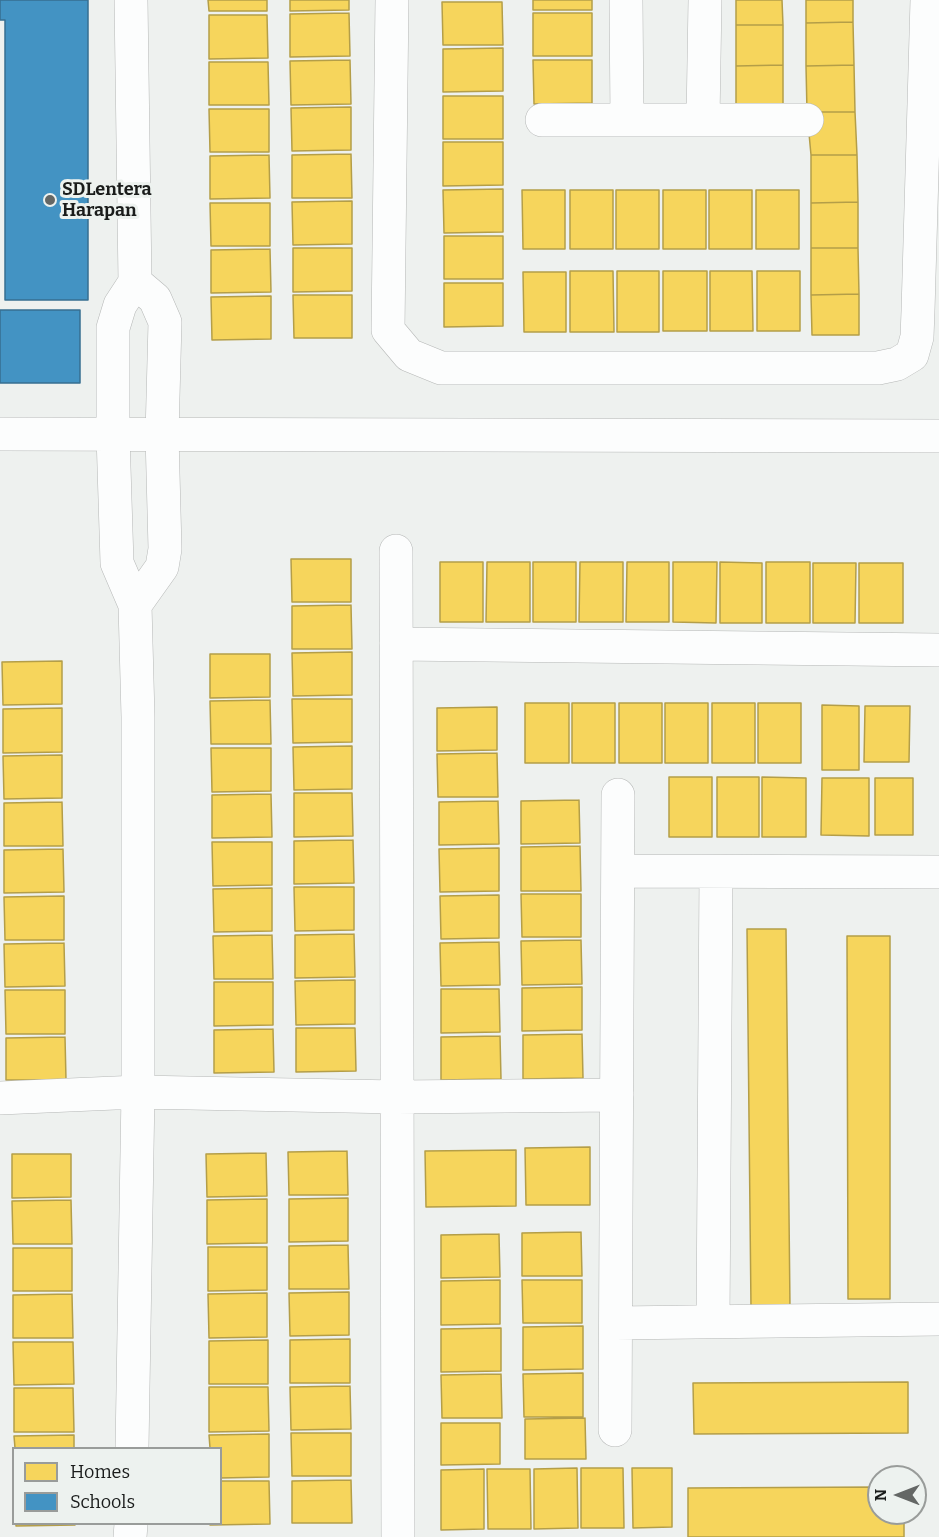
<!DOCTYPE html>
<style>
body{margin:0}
#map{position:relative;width:939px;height:1537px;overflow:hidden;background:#eef1ef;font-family:Bitter,serif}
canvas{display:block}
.legend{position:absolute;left:12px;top:1447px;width:210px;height:78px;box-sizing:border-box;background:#edf2ef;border:2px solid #999c9a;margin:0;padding:8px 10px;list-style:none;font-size:18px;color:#1a1c1b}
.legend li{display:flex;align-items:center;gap:12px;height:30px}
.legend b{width:30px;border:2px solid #999c9a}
.north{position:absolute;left:867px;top:1465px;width:60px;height:60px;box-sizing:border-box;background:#edf2ef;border:2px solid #999c9a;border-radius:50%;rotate:270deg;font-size:16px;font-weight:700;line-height:24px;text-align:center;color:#1a1c1b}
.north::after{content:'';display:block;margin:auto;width:21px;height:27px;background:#646765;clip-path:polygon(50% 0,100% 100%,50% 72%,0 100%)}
</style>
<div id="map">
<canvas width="939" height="1537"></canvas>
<ul class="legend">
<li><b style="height:16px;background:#f6d55c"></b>Homes</li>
<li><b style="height:16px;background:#4393c3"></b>Schools</li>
</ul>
<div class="north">N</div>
</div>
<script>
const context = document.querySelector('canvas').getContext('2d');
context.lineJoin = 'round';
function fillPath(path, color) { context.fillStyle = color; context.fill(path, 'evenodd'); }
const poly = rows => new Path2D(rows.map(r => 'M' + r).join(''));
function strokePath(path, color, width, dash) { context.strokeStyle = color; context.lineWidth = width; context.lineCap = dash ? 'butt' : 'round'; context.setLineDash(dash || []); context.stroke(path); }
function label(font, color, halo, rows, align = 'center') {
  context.font = font + ' Bitter,serif'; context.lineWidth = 6; context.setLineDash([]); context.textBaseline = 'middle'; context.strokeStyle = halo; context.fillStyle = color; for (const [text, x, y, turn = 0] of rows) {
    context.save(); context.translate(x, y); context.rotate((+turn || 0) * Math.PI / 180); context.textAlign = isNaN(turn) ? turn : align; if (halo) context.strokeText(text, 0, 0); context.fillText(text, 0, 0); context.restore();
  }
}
const homes = poly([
 [208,0,267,0,267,11,209,11,208,0],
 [290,0,349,0,349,10,290,11,290,0],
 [533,0,592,0,592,10,533,10,533,0],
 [736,0,782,0,783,25,736,25,736,0],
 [806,0,853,0,853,22,806,23,806,0],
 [442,2,502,2,503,45,443,45,442,2],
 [349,13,350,56,290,57,290,14,349,13],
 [533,13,592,13,592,56,533,56,533,13],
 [209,15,267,15,268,58,209,59,209,15],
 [853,22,854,65,806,66,806,23,853,22],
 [736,25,783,25,783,65,736,66,736,25],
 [503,48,503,91,443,92,443,49,503,48],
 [350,60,351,104,291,105,290,61,350,60],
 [533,60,592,60,592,103,534,104,533,60],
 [209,62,268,62,269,105,209,105,209,62],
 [783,65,783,109,736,109,736,66,783,65],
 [854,65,855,112,807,112,806,66,854,65],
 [443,96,503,96,503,139,443,139,443,96],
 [351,107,351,150,292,151,291,108,351,107],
 [209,109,269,109,269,152,210,152,209,109],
 [807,112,855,112,857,155,811,155,807,112],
 [443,142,503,142,503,185,443,186,443,142],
 [351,154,352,198,292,198,292,155,351,154],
 [269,155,270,198,210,199,210,156,269,155],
 [811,155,857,155,858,202,811,203,811,155],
 [503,189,503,232,444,233,443,190,503,189],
 [522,190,565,190,565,249,523,249,522,190],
 [570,190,613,190,613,249,570,249,570,190],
 [616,190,659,190,659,249,616,249,616,190],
 [663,190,706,190,706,249,663,249,663,190],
 [709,190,752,190,752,249,709,249,709,190],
 [756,190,799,190,799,249,756,249,756,190],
 [352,201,352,244,293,245,292,202,352,201],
 [858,202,858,248,811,248,811,203,858,202],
 [210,203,270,203,270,246,211,246,210,203],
 [444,236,503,236,503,279,444,279,444,236],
 [293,248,352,248,352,291,293,292,293,248],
 [811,248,858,248,859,294,811,295,811,248],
 [270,249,271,292,211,293,211,250,270,249],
 [570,271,613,271,614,332,570,332,570,271],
 [617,271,659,271,659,332,617,332,617,271],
 [663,271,707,271,707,331,663,331,663,271],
 [710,271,752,271,753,331,710,331,710,271],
 [757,271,800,271,800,331,757,331,757,271],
 [523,272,566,272,566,332,524,332,523,272],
 [444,283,503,283,503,326,444,327,444,283],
 [859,294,859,335,812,335,811,295,859,294],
 [293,295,352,295,352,338,294,338,293,295],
 [271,296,271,339,212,340,211,297,271,296],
 [291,559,351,559,351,602,292,602,291,559],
 [440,562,483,562,483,622,440,622,440,562],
 [487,562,530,562,530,622,486,622,487,562],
 [533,562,576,562,576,622,533,622,533,562],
 [580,562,623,562,623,622,579,622,580,562],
 [627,562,669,562,669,622,626,622,627,562],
 [673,562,717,562,716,623,673,622,673,562],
 [720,562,762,563,762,623,720,623,720,562],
 [766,562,810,562,810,623,766,623,766,562],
 [813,563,856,563,855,623,813,623,813,563],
 [859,563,903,563,903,623,859,623,859,563],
 [351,605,352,649,292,649,292,606,351,605],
 [352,652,352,695,293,696,292,653,352,652],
 [210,654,270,654,270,697,210,698,210,654],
 [62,661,62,704,3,705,2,662,62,661],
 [292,699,352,699,352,742,293,743,292,699],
 [270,700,271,744,211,744,210,701,270,700],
 [525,703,569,703,569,763,525,763,525,703],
 [572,703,615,703,615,763,572,763,572,703],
 [619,703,662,703,662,763,619,763,619,703],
 [665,703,708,703,708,763,665,763,665,703],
 [712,703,755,703,755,763,712,763,712,703],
 [758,703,801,703,801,763,758,763,758,703],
 [822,705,859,706,859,770,822,770,822,705],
 [865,706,910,706,909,762,864,762,865,706],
 [497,707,497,750,437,751,437,708,497,707],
 [62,708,62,752,3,753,3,709,62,708],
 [352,746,352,789,294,790,293,747,352,746],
 [211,748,271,748,271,791,212,792,211,748],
 [497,753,498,797,438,797,437,754,497,753],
 [62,755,62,798,4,799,3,756,62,755],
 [669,777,712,777,712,837,669,837,669,777],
 [717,777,759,777,759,837,717,837,717,777],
 [762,777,806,778,806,837,762,837,762,777],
 [822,778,869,778,869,836,821,835,822,778],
 [875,778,913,778,913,835,875,835,875,778],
 [294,793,352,793,353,836,294,837,294,793],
 [271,794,272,837,212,838,212,795,271,794],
 [579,800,580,843,521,844,521,801,579,800],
 [498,801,499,844,439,845,439,802,498,801],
 [62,802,63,846,4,846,4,803,62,802],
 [353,840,354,883,294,884,294,841,353,840],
 [212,842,272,842,272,885,213,886,212,842],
 [580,846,581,891,521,891,521,847,580,846],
 [499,848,499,891,440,892,439,849,499,848],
 [63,849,64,892,4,893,4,850,63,849],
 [294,887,354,887,354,930,295,931,294,887],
 [272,888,272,931,214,932,213,889,272,888],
 [521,894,581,894,581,937,522,937,521,894],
 [499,895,499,938,441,939,440,896,499,895],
 [64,896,64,940,5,940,4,897,64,896],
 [747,929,786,929,790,1308,751,1308,747,929],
 [354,934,355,977,295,978,295,935,354,934],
 [272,935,273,979,214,979,213,936,272,935],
 [847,936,890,936,890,1299,848,1299,847,936],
 [581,940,582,984,522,985,521,941,581,940],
 [499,942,500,985,441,986,440,943,499,942],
 [64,943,65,986,5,987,4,944,64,943],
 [355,980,355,1024,296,1025,295,981,355,980],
 [214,982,273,982,273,1025,214,1026,214,982],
 [582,987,582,1030,522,1031,522,988,582,987],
 [441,989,499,989,500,1032,441,1033,441,989],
 [5,990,65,990,65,1034,6,1034,5,990],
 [296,1028,355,1028,356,1071,296,1072,296,1028],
 [273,1029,274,1072,214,1073,214,1030,273,1029],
 [582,1034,583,1078,523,1079,523,1035,582,1034],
 [500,1036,501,1079,441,1080,441,1037,500,1036],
 [65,1037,66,1080,6,1080,6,1038,65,1037],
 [590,1147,590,1205,526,1205,525,1148,590,1147],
 [516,1150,516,1206,426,1207,425,1151,516,1150],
 [347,1151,348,1195,289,1195,288,1152,347,1151],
 [266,1153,267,1196,207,1197,206,1154,266,1153],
 [12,1154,71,1154,71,1197,12,1198,12,1154],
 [348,1198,348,1241,289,1242,289,1199,348,1198],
 [267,1199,267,1243,207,1244,207,1200,267,1199],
 [71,1200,72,1244,13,1244,12,1201,71,1200],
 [581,1232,582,1276,522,1276,522,1233,581,1232],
 [499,1234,500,1277,441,1278,441,1235,499,1234],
 [348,1245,349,1289,289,1289,289,1246,348,1245],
 [208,1247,267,1247,267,1290,208,1291,208,1247],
 [13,1248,72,1248,72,1291,13,1291,13,1248],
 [500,1280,500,1324,441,1325,441,1281,500,1280],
 [522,1280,582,1280,582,1323,523,1323,522,1280],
 [349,1292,349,1335,290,1336,289,1293,349,1292],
 [267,1293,267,1337,209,1338,208,1294,267,1293],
 [72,1294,73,1338,13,1338,13,1295,72,1294],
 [583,1326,583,1369,523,1370,523,1327,583,1326],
 [501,1328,501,1371,441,1372,441,1329,501,1328],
 [350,1339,350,1383,290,1383,290,1340,350,1339],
 [268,1340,268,1384,209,1384,209,1341,268,1340],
 [13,1342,73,1342,74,1384,14,1385,13,1342],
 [583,1373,583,1417,524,1417,523,1374,583,1373],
 [501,1374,502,1418,442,1418,441,1375,501,1374],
 [908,1382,908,1433,694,1434,693,1383,908,1382],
 [350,1386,351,1429,291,1430,290,1387,350,1386],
 [209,1387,268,1387,269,1431,209,1432,209,1387],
 [14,1388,73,1388,74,1432,14,1432,14,1388],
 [585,1418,586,1459,525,1459,525,1419,585,1418],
 [441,1423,500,1423,500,1464,441,1465,441,1423],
 [291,1433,351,1433,351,1476,292,1476,291,1433],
 [269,1434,269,1477,220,1478,220,1448,210,1448,209,1435,269,1434],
 [74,1435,74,1448,15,1448,14,1436,74,1435],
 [577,1468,578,1528,534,1529,534,1469,577,1468],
 [581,1468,623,1468,624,1528,581,1528,581,1468],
 [632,1468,672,1468,672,1527,633,1528,632,1468],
 [484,1469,484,1529,441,1530,441,1470,484,1469],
 [487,1469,530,1469,531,1529,488,1529,487,1469],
 [351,1480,352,1523,292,1523,292,1481,351,1480],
 [220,1481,269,1481,270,1524,210,1525,220,1524,220,1481],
 [879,1487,879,1513,904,1513,904,1537,688,1537,688,1488,879,1487],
 [16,1524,75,1524,75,1525,16,1526,16,1524]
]);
const schools = poly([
 [0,0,88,0,88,300,5,300,5,20,0,20,0,0],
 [0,310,80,310,80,383,0,383,0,310]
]);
const minor = poly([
 [131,0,135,282,120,305,113,328,113,435,117,563,135,605,138,717,138,1092,132,1448],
 [392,0,388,330,409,355,441,368,878,368,897,364,912,355,917,337,918,311,927,0],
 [626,0,627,120],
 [542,120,807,120],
 [703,120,705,0],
 [135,282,155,299,165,322,162,435,165,549,162,567,135,605],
 [0,434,939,436],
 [396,551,398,1537],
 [396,644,939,650],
 [618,871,939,872],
 [0,1098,138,1092,397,1097,617,1095],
 [713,1322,716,872],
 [616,1323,939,1319],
 [615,1430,618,795],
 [130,1537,131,1524]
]);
const markers = [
 [50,200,6,"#646765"]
];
const poiNames = [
 ["SDLentera",62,190],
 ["Harapan",62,211]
];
fillPath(homes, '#f6d55c');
strokePath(homes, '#b49e48', 1.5);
fillPath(schools, '#4393c3');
strokePath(schools, '#376f91', 1.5);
strokePath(minor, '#b5b7b6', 34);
strokePath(minor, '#fcfdfd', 33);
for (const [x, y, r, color] of markers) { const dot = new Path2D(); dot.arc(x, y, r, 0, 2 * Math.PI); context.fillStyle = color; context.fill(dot); strokePath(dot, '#edf2ef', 2); }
label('bold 18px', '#1a1c1b', '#edf2ef', poiNames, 'left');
</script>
